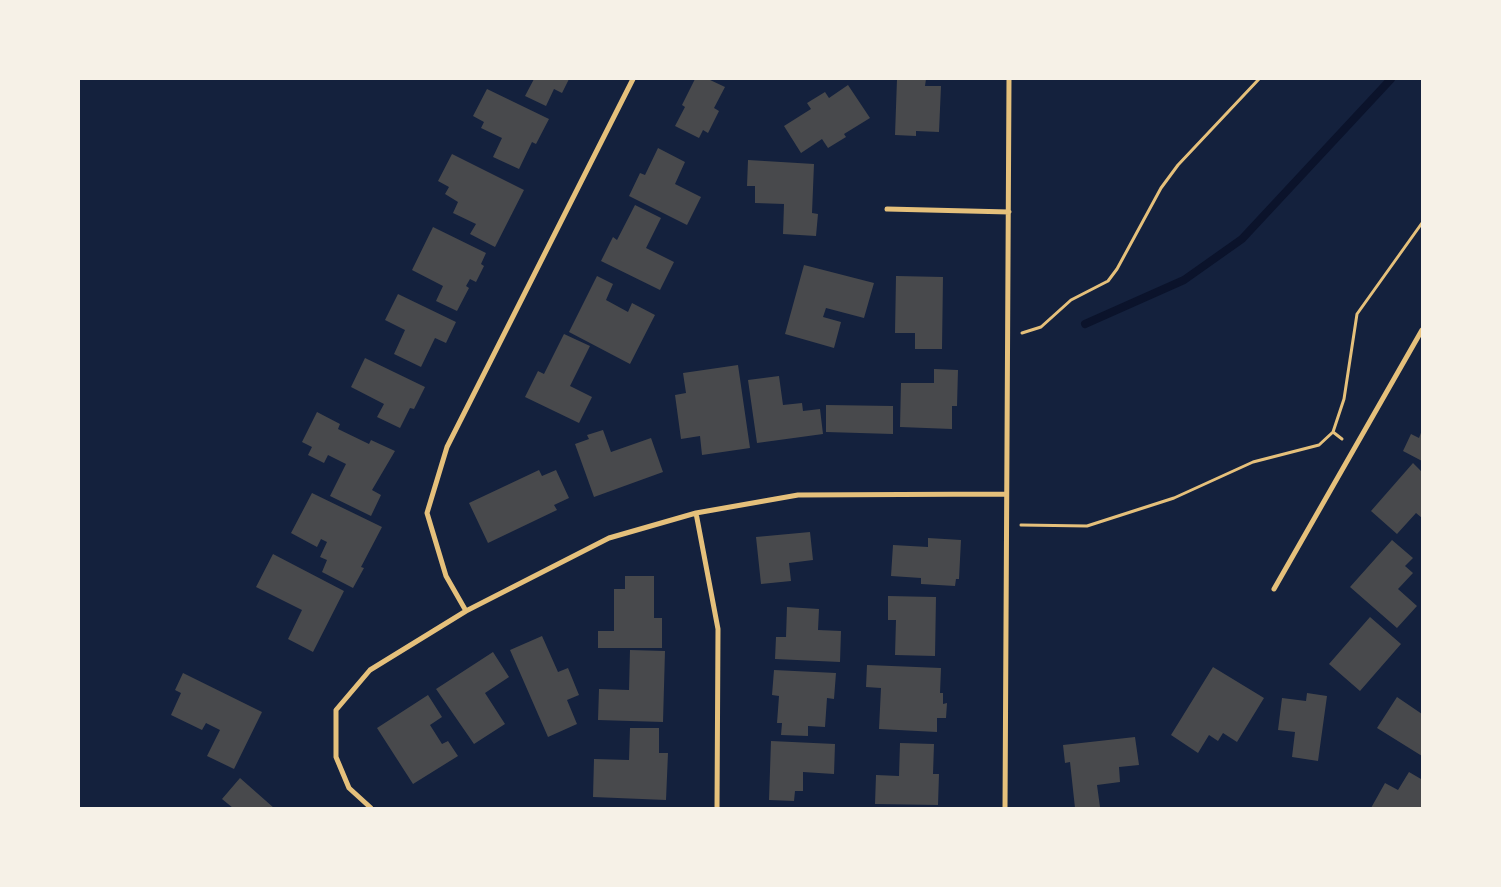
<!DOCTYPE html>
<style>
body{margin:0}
#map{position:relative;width:1501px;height:887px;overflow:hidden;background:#14213d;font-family:"Roboto Condensed",sans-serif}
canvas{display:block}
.frame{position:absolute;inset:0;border:80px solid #f6f1e7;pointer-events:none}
</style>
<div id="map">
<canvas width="1501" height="887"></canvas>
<div class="frame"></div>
</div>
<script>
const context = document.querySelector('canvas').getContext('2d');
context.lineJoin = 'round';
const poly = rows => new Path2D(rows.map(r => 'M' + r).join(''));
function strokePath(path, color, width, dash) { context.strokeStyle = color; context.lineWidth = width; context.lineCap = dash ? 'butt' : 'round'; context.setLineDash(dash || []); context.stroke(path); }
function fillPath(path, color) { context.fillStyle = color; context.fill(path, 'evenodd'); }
const stream = poly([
 [1085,324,1184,280,1242,239,1391,79]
]);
const building = poly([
 [534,79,569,79,562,93,554,89,546,106,525,96],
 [695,79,708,79,725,87,714,108,719,111,708,133,703,130,699,138,675,126,685,107,682,105],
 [897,79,926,79,925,86,941,86,939,132,916,131,916,136,895,135],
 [848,85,870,118,844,134,846,137,828,148,822,139,801,153,784,126,811,109,807,103,825,92,829,98],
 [487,89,549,119,536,144,532,142,519,169,493,157,502,138,481,128,484,122,473,116],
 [658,148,685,162,675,184,701,197,687,225,629,196,640,173,645,175],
 [452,154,524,190,495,247,470,234,476,224,453,213,458,202,445,194,449,187,438,181],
 [748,160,814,164,812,213,818,214,816,236,783,234,784,204,755,203,755,186,747,186],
 [635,205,661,218,646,248,674,262,660,290,601,261,613,237,617,240],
 [433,227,486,253,481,264,484,266,476,282,470,279,466,286,469,288,457,311,436,301,443,286,412,270],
 [804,265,874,283,864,318,826,308,823,317,841,322,834,348,785,334],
 [597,276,613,284,606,300,628,312,632,303,655,315,630,364,569,332],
 [896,276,943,277,942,349,915,349,915,333,895,333],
 [398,294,456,322,446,343,435,338,421,367,394,354,405,330,385,320],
 [564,334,590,346,570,386,592,397,579,423,525,397,538,371,544,374],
 [365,358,425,387,414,409,410,408,400,428,377,417,384,404,351,387],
 [738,365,750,448,702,455,700,436,681,439,675,395,686,393,683,373],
 [934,369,958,370,957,406,952,406,952,429,900,427,901,383,934,383],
 [779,376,783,405,802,403,803,411,820,409,823,434,757,443,748,380],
 [826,405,893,406,893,434,826,432],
 [317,412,340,424,338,429,369,444,371,440,395,451,372,490,381,495,371,516,330,496,346,464,328,455,324,463,308,455,312,447,302,442],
 [603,430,611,452,651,438,663,472,594,497,575,444,589,439,587,435],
 [1422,430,1422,461,1403,451,1411,434,1419,438],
 [1413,463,1422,472,1422,518,1416,513,1397,534,1371,511],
 [539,470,542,476,556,470,569,498,554,505,557,510,488,543,469,503],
 [312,493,382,527,361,567,364,568,353,588,322,572,327,560,320,557,327,542,321,539,317,547,291,533],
 [810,532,813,560,789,563,791,581,761,584,756,537],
 [928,538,961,540,959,579,956,579,955,586,921,584,921,578,891,576,893,545,928,547],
 [1392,540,1413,558,1405,566,1413,573,1398,589,1417,606,1397,628,1350,587],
 [273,554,344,591,313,652,288,639,302,610,256,587],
 [625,576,654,576,654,618,662,618,662,648,598,648,598,631,614,631,614,589,625,589],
 [888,596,936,597,935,656,895,655,896,620,888,620],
 [787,607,819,609,818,630,841,631,840,662,775,659,776,637,786,637],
 [1370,617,1401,644,1360,691,1329,664],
 [542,636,558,672,568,668,579,695,567,700,577,724,548,737,510,650],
 [630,650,665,651,663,722,598,720,599,689,629,690],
 [493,652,509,677,485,693,505,724,474,744,436,689],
 [867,665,941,668,940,693,943,693,943,704,947,703,946,718,937,718,937,732,879,729,881,688,866,687],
 [1213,667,1264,698,1237,742,1223,733,1218,741,1209,735,1198,753,1171,735],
 [774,670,836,673,834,699,827,698,825,727,808,726,808,736,781,735,782,723,777,723,779,696,772,695],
 [183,673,262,712,234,769,207,756,220,730,206,723,202,730,171,715,181,693,175,690],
 [1307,693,1327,696,1318,761,1292,757,1295,732,1278,730,1282,698,1306,701],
 [428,695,442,717,430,725,442,744,448,741,458,756,413,784,377,728],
 [1397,697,1422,714,1422,756,1377,728],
 [630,728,659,728,659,753,668,753,666,800,593,797,594,759,629,760],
 [1135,737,1139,765,1119,767,1120,782,1097,785,1100,807,1075,808,1070,762,1065,763,1063,745],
 [771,741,835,744,834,774,803,772,803,791,795,791,794,801,769,800],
 [900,743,934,744,933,774,939,774,938,805,875,804,876,775,899,776],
 [1409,772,1421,779,1422,776,1421,808,1371,808,1385,783,1398,790],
 [240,778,274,808,233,808,222,799]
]);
const path = poly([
 [1022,333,1041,327,1071,300,1108,281,1117,269,1161,188,1178,165,1259,79],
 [1333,432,1342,439],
 [1021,525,1087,526,1174,498,1253,462,1319,445,1333,432,1344,399,1357,314,1422,223]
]);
const minor = poly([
 [887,209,1009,212],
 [696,513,718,629,717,808],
 [1274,589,1422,330],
 [466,611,446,576,427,513,447,447,633,79],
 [371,808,349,788,336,757,336,710,370,670,466,611,609,538,696,513,798,495,1005,494],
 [1005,808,1009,79]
]);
strokePath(stream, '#0b132b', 8);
fillPath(building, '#48494c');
strokePath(path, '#e5c07b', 3);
strokePath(minor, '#e5c07b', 5);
</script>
